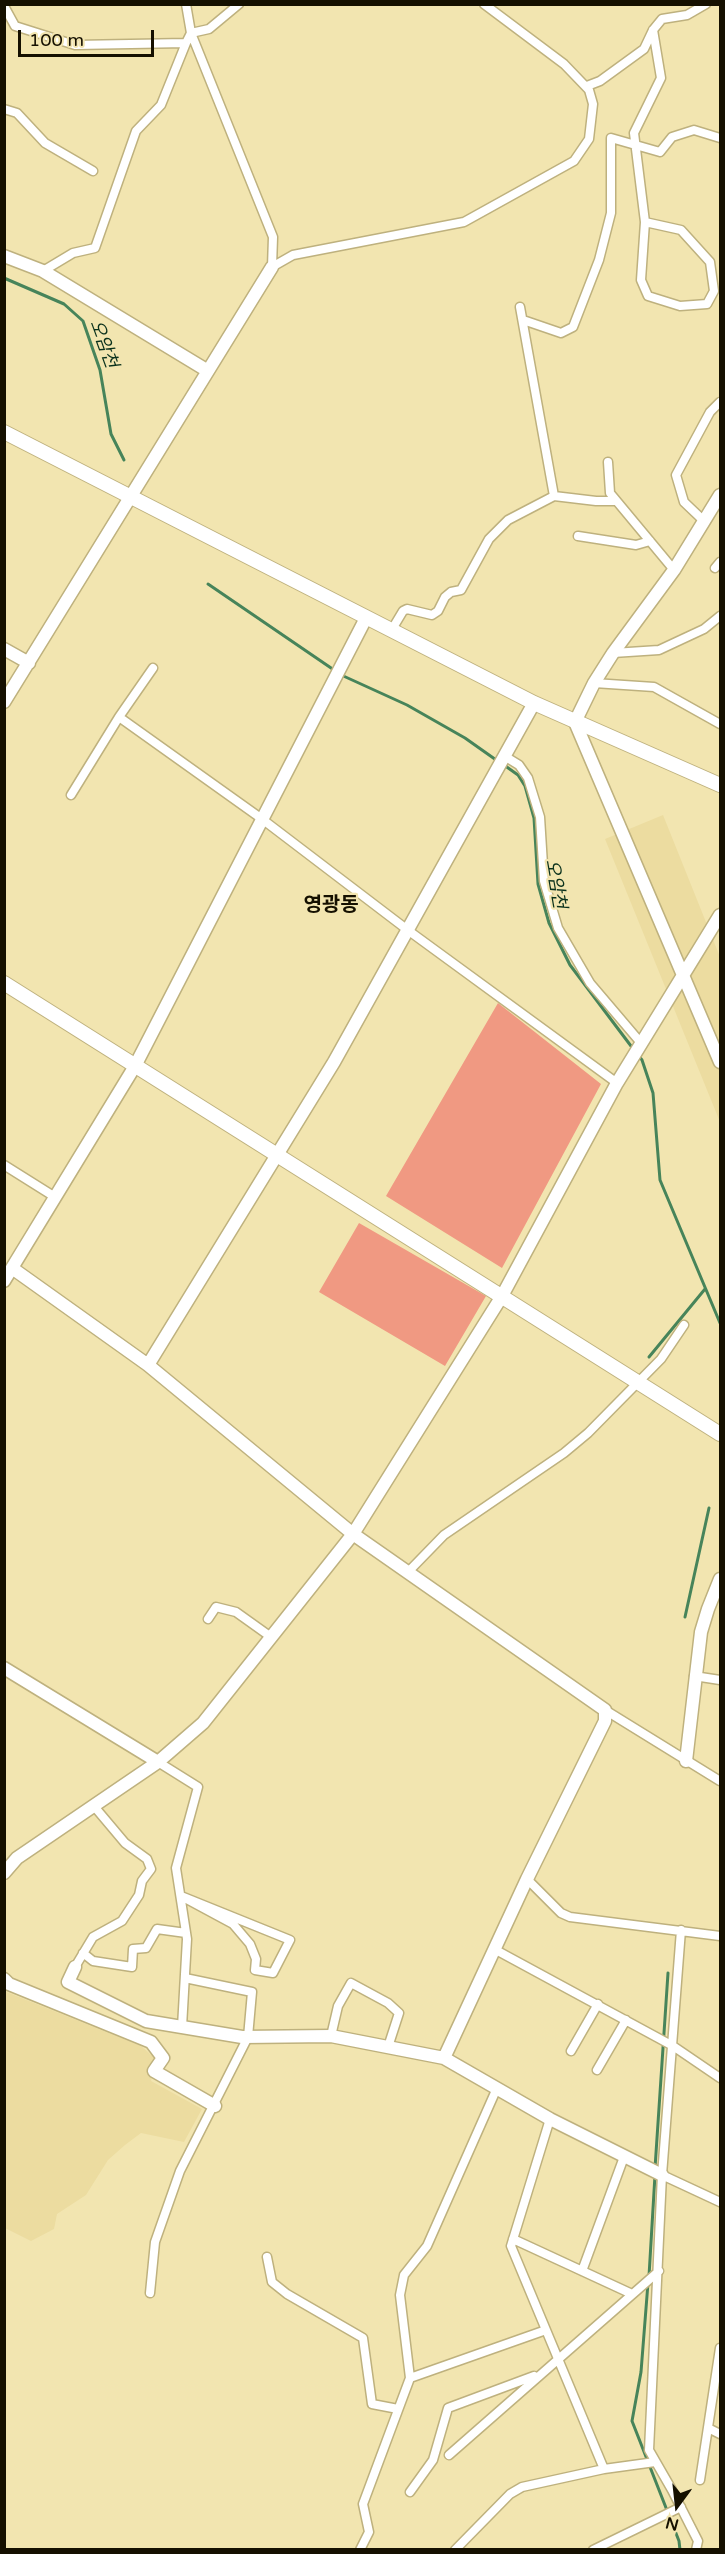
<!DOCTYPE html>
<meta charset="utf-8">
<style>
body{margin:0}
#map{position:relative;width:725px;height:2554px;overflow:hidden;background:#f2e5b0;font-family:"Varela Round",sans-serif}
canvas{display:block}
.frame{position:absolute;inset:0;border:6px solid #151000;pointer-events:none}
.north{position:absolute;left:647px;top:2476px;width:60px;height:60px;-webkit-text-stroke:4px #f2e5b0;paint-order:stroke;rotate:195deg;font-size:16px;font-weight:700;line-height:24px;text-align:center;color:#151000}
.north::after{content:'';display:block;margin:auto;width:21px;height:27px;background:#151000;clip-path:polygon(50% 0,100% 100%,50% 72%,0 100%)}
.scale{position:absolute;left:18px;top:30px;width:136px;height:27px;box-sizing:border-box;border:3px solid #151000;border-top:0;padding-left:8px;font-size:18px;line-height:21px;white-space:nowrap;color:#151000;-webkit-text-stroke:4px #f2e5b0;paint-order:stroke}
</style>
<div id="map">
<canvas width="725" height="2554"></canvas>
<div class="frame"></div>
<div class="north">N</div>
<div class="scale">100 m</div>
</div>
<script>
const context = document.querySelector('canvas').getContext('2d');
context.lineJoin = 'round';
function fillPath(path, color) { context.fillStyle = color; context.fill(path, 'evenodd'); }
const poly = rows => new Path2D(rows.map(r => 'M' + r).join(''));
function strokePath(path, color, width, dash) { context.strokeStyle = color; context.lineWidth = width; context.lineCap = dash ? 'butt' : 'round'; context.setLineDash(dash || []); context.stroke(path); }
function label(font, color, halo, rows, align = 'center') {
  context.font = font + ' "Varela Round","Noto Sans KR",sans-serif'; context.lineWidth = 4.5; context.setLineDash([]); context.textBaseline = 'middle'; context.strokeStyle = halo; context.fillStyle = color; for (const [text, x, y, turn = 0] of rows) {
    context.save(); context.translate(x, y); context.rotate((+turn || 0) * Math.PI / 180); context.textAlign = isNaN(turn) ? turn : align; if (halo) context.strokeText(text, 0, 0); context.fillText(text, 0, 0); context.restore();
  }
}
const built = poly([
 [663,815,720,957,720,1122,605,839],
 [4,1991,141,2046,157,2060,151,2081,202,2109,184,2142,141,2133,125,2145,108,2160,86,2195,57,2214,54,2229,31,2241,5,2228]
]);
const green = poly([
 [498,1003,601,1084,502,1268,386,1196],
 [359,1223,486,1296,445,1366,319,1292]
]);
const stream = poly([
 [4,278,64,304,83,321,100,370,111,434,124,460],
 [208,584,334,670],
 [339,674,407,705,465,738,499,762],
 [504,765,518,775,525,786,534,818,538,884,549,923,570,965,634,1050],
 [638,1055,642,1060,653,1093,660,1180,720,1323],
 [649,1357,705,1289],
 [685,1617,709,1508],
 [655,2168,668,1973],
 [649,2276,655,2175],
 [648,2283,641,2372,632,2421,679,2541,680,2550]
]);
const street = poly([
 [186,4,191,33,273,237,272,267],
 [4,6,15,26,75,45,186,43,191,33,209,29,239,4],
 [587,86,600,81,644,49,653,30,662,19,687,15,706,4],
 [4,109,17,113,45,143,93,171],
 [645,222,681,230,710,262,714,291,707,304,680,306,648,296,641,280,645,222],
 [645,222,634,133,661,78,653,30],
 [272,267,293,255,464,222,574,161,589,139,593,104,589,90,564,64,484,4],
 [43,271,73,253,95,248,136,131,161,105,186,43],
 [523,320,561,333,573,327,599,260,611,213,611,138,660,152,672,137,694,130,720,138],
 [608,462,610,493,674,570],
 [554,496,596,501,616,501],
 [705,522,684,502,676,475,710,412,720,402],
 [578,536,636,545,650,541],
 [715,568,720,562],
 [391,631,403,611,407,609,432,615,438,611,445,597,451,592,461,590,489,539,508,520,554,496,520,307],
 [613,653,659,650,704,629,720,616],
 [594,683,654,687,720,724],
 [119,717,262,819,409,931,617,1083],
 [506,757,519,765,528,778,540,817,544,881,558,928,590,983,641,1043],
 [71,795,119,717,153,668],
 [4,1165,55,1197],
 [408,1572,444,1535,564,1453,588,1433,661,1359,684,1325],
 [208,1619,216,1607,236,1612,271,1637],
 [694,1676,720,1680],
 [605,1710,720,1781],
 [158,1762,198,1787,176,1868,187,1939,182,2027],
 [527,1879,561,1913,570,1917,720,1936],
 [181,1896,290,1940,273,1973,255,1970,256,1959,250,1944,233,1924,181,1896],
 [681,1930,662,2175,649,2450,672,2490,698,2541,696,2550],
 [494,1949,673,2046,720,2078],
 [83,1953,93,1961,132,1967,133,1949,146,1948,157,1929,186,1933],
 [75,1967,93,1937,122,1921,139,1895,142,1881,151,1869,147,1859,125,1843,93,1805],
 [331,2036,338,2006,351,1983,388,2003,399,2013,388,2047],
 [571,2051,598,2004],
 [597,2070,626,2020],
 [550,2119,511,2246,604,2469],
 [662,2175,720,2202],
 [513,2239,632,2294],
 [267,2257,272,2282,287,2294,363,2338,372,2404,398,2409],
 [582,2271,624,2157],
 [150,2293,155,2242,180,2171,248,2037,252,1992,185,1978],
 [410,2378,546,2330],
 [708,2428,720,2434],
 [449,2455,659,2271],
 [700,2480,720,2348],
 [410,2492,433,2460,448,2408,534,2376],
 [360,2550,369,2532,363,2504,410,2378,400,2295,404,2275,427,2246,497,2088],
 [455,2550,510,2494,522,2487,604,2469,655,2462],
 [593,2550,681,2507]
]);
const secondary = poly([
 [4,256,43,271,208,371],
 [720,495,674,570,613,653,594,683,575,722,720,1062],
 [4,649,29,663],
 [4,702,272,267],
 [12,1268,148,1365,353,1534,605,1710,605,1721,527,1879,444,2058],
 [4,1281,135,1066,366,618],
 [148,1365,334,1062,534,703],
 [4,1668,158,1762],
 [686,1761,701,1632,708,1609,720,1579],
 [4,1873,17,1858,158,1762,203,1723,353,1534,502,1296,617,1083,720,915],
 [75,1967,68,1982,146,2021,242,2037,331,2036,444,2058,550,2119,662,2175],
 [4,1979,9,1984,151,2042,163,2058,154,2071,215,2106]
]);
const primary = poly([
 [4,432,534,703,720,785],
 [4,983,720,1434]
]);
const waterNames = [
 ["오암천",103,344,70],
 ["오암천",555,884,80]
];
const quarterNames = [
 ["영광동",331,906]
];
fillPath(built, '#ecdca0');
fillPath(green, '#f09982');
strokePath(stream, '#47845a', 3);
strokePath(street, '#beb17e', 11);
strokePath(secondary, '#beb17e', 15);
strokePath(primary, '#beb17e', 16);
strokePath(street, '#fff', 8);
strokePath(secondary, '#fff', 12);
strokePath(primary, '#fff', 14);
label('italic 18px', '#0a311c', '#f2e5b0', waterNames);
label('bold 20px', '#151000', '#f2e5b0', quarterNames);
</script>
